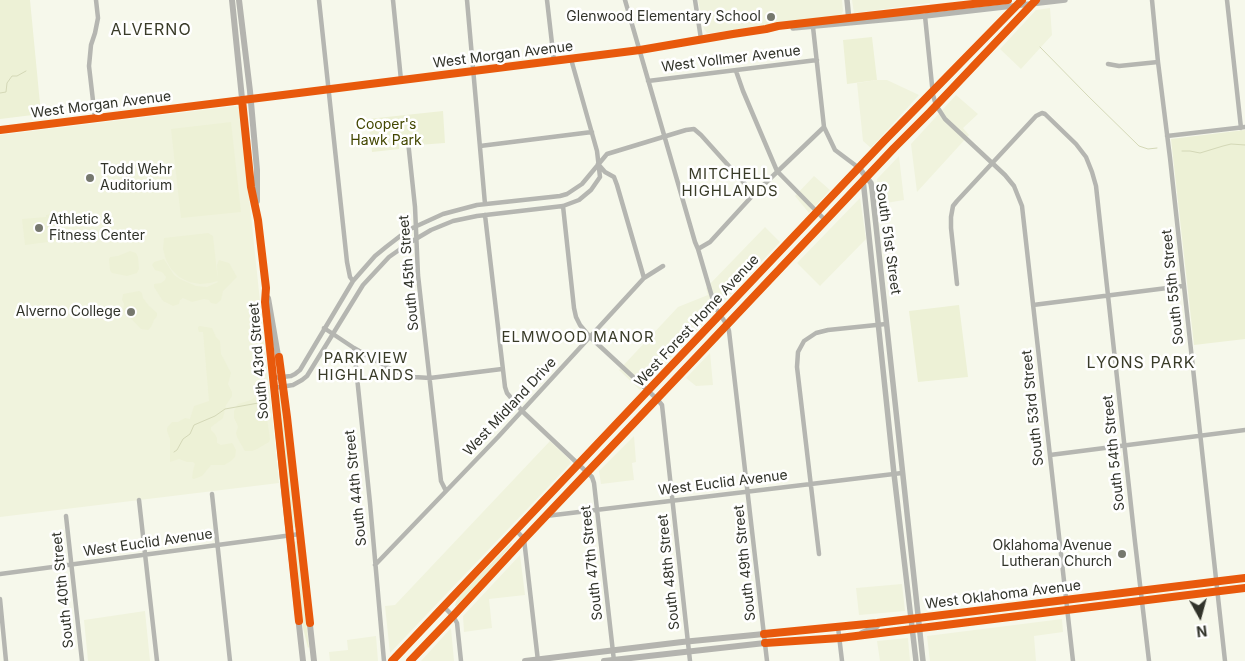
<!DOCTYPE html>
<style>
body{margin:0}
#map{position:relative;width:1245px;height:661px;overflow:hidden;background:#f6f8eb;font-family:Inter,sans-serif}
canvas{display:block}
.north{position:absolute;left:1175px;top:591px;width:50px;height:50px;-webkit-text-stroke:4px #fff;paint-order:stroke;rotate:173deg;font-size:14px;font-weight:700;line-height:20px;text-align:center;color:#31332a}
.north::after{content:'';display:block;margin:auto;width:18px;height:22px;background:#31332a;clip-path:polygon(50% 0,100% 100%,50% 72%,0 100%)}
</style>
<div id="map">
<canvas width="1245" height="661"></canvas>
<div class="north">N</div>
</div>
<script>
const context = document.querySelector('canvas').getContext('2d');
context.lineJoin = 'round';
function fillPath(path, color) { context.fillStyle = color; context.fill(path, 'evenodd'); }
const poly = rows => new Path2D(rows.map(r => 'M' + r).join(''));
function strokePath(path, color, width, dash) { context.strokeStyle = color; context.lineWidth = width; context.lineCap = dash ? 'butt' : 'round'; context.setLineDash(dash || []); context.stroke(path); }
function label(font, color, halo, rows, align = 'center') {
  context.font = font + ' Inter,sans-serif'; context.lineWidth = 5; context.setLineDash([]); context.textBaseline = 'middle'; context.strokeStyle = halo; context.fillStyle = color; for (const [text, x, y, turn = 0] of rows) {
    context.save(); context.translate(x, y); context.rotate((+turn || 0) * Math.PI / 180); context.textAlign = isNaN(turn) ? turn : align; if (halo) context.strokeText(text, 0, 0); context.fillText(text, 0, 0); context.restore();
  }
}
const built = poly([
 [698,0,842,0,843,11,841,15,839,17,710,33,707,33,704,29],
 [852,0,930,0,930,3,854,13],
 [1050,8,1052,35,1021,69,1000,49,1036,10],
 [877,80,887,80,919,95,871,148,863,141,857,83],
 [956,95,978,114,963,128,969,135,917,192,911,144],
 [236,106,239,107,240,110,241,120,279,483,0,517,0,135],
 [899,156,904,200,880,204,877,179],
 [814,176,830,190,809,213,795,196],
 [860,198,866,239,820,286,797,263],
 [765,227,780,242,640,390,619,370,678,307,708,295,706,288],
 [710,353,713,385,696,386,686,378],
 [634,436,636,462,632,463,634,480,601,484,599,471],
 [550,441,568,458,571,463,390,653,385,606,395,605],
 [520,555,525,595,489,599,492,628,464,632,463,616],
 [902,584,905,611,859,615,856,588],
 [145,611,150,661,88,661,84,620],
 [1062,619,1063,632,1034,636,1036,661,930,661,927,636],
 [451,628,454,661,421,661],
 [376,636,378,661,330,661,329,652,348,650,347,640],
 [908,638,910,661,880,661,877,641]
]);
const green = poly([
 [0,0,30,0,41,114,0,119],
 [872,37,877,80,847,84,843,40],
 [443,111,445,143,418,145,417,140,410,137,410,135,408,134,407,137,399,142,399,149,372,152,368,119],
 [231,122,241,212,181,218,171,129],
 [1245,130,1245,339,1194,345,1171,139],
 [51,214,52,216,54,216,56,241,25,245,22,219,46,217,46,215],
 [208,233,213,236,218,281,210,283,200,284,189,282,179,277,171,269,166,260,163,249,164,238],
 [130,251,136,253,138,257,139,269,137,273,127,276,112,273,110,270,109,259,110,257,118,256],
 [164,259,174,275,180,279,196,286,207,287,218,282,217,265,219,260,229,263,237,277,223,291,221,300,216,304,211,303,209,300,204,299,192,302,183,298,180,300,179,304,173,306,163,301,154,287,154,284,161,283,165,280,166,277,162,272,155,270,152,265,154,262],
 [139,291,142,293,143,298,149,306,157,313,157,316,154,320,151,327,148,330,141,329,123,310,124,304,122,300,123,294],
 [959,305,968,377,918,382,909,311],
 [200,326,212,328,216,337,220,341,221,354,231,373,228,384,232,392,232,396,226,405,223,418,211,427,211,430,215,434,217,438,217,443,221,445,232,443,234,446,236,450,235,457,231,461,224,465,211,465,202,476,194,479,192,478,193,471,195,464,193,462,187,462,179,459,170,462,170,439,167,431,167,428,172,422,178,422,185,418,190,419,194,406,209,401,203,332,199,332,198,329,198,327],
 [280,390,281,390,296,523,296,527,293,528,292,525,278,399],
 [260,394,263,394,266,400,265,405,270,439,269,442,257,449,252,451,245,451,237,437,236,433,238,427,237,424,234,418,234,411,238,404,251,400],
 [297,541,309,647,308,648,303,628,294,542],
 [511,543,512,544,489,572,459,604,456,606,455,606,456,602,459,596]
]);
const stream = poly([
 [1040,47,1088,96,1139,146,1148,149,1157,148],
 [0,93,6,92,7,83,12,76,17,76,26,71],
 [1182,151,1190,151,1200,153,1223,146,1231,144,1245,145],
 [174,452,177,450,183,439,190,434,194,425,215,416,225,409,264,402]
]);
const minor = poly([
 [319,0,347,262,350,277,353,281],
 [393,0,401,80],
 [467,0,485,204],
 [547,0,554,61],
 [625,0,695,242,698,249,715,307,727,325,729,331,767,661],
 [695,0,701,39],
 [1152,0,1158,62,1170,158,1225,661],
 [1227,0,1241,128],
 [925,16,933,95,936,105,945,119,1005,175,1014,186,1022,206,1073,661],
 [813,27,824,127,835,150,859,168],
 [1108,64,1119,66,1158,62],
 [736,71,743,91,777,171,826,221],
 [648,81,817,60],
 [95,118,89,66,91,45,95,33,98,18,96,0],
 [1167,136,1245,127],
 [408,141,415,207,418,275,441,481,446,491],
 [480,146,592,132],
 [598,164,605,172,614,177,617,185,644,278],
 [563,206,574,308,576,317,580,325,590,337,657,399,662,405,690,661],
 [485,215,505,387,507,393,522,411,592,477,594,483,614,661],
 [698,249,710,242,754,194,824,127],
 [957,284,951,228,951,217,953,206,957,201,1036,116,1042,113,1045,114,1076,144,1086,157,1092,172,1096,186,1135,542,1149,661],
 [1033,305,1183,286],
 [324,328,354,348,370,503,384,661],
 [354,348,394,371,414,377,430,378,502,369],
 [273,378,291,376,295,374,300,370,353,281,375,256,386,247,408,230,443,214,477,205,560,196,567,194,582,184,607,154,686,130,694,129,701,135,754,194],
 [274,388,293,385,302,380,307,376,363,285,389,257,409,243,431,230,453,221,477,216,563,206,579,200,591,190,600,177,597,151,571,59],
 [1050,455,1245,430],
 [212,494,230,661],
 [139,500,157,661],
 [66,516,82,661],
 [546,516,902,473],
 [516,530,524,539,538,661],
 [819,554,797,367,798,352,804,341,816,333,828,330,886,324],
 [375,565,498,437,644,278,663,266],
 [0,574,300,534],
 [0,599,6,661],
 [444,607,453,616,457,623,461,661],
 [838,627,842,661]
]);
const tertiary = poly([
 [847,0,849,21],
 [793,28,925,16,1065,0],
 [0,130,291,94,640,50,733,34,766,29,778,26,1008,0],
 [859,168,871,183,872,189,923,661],
 [863,179,894,474,916,661]
]);
const secondary = poly([
 [232,0,251,187,258,220,266,288,265,302,284,490,303,661],
 [239,0,250,91,257,170,257,201],
 [268,298,284,390,314,661],
 [862,633,876,627,877,626,877,623],
 [525,661,682,642,877,623,1245,578],
 [604,661,765,643,840,638,1245,588]
]);
const primary = poly([
 [392,661,885,140,1022,0],
 [410,661,453,616,524,539,706,347,894,148,930,112,1036,0]
]);
const cycleway = poly([
 [242,100,251,187,258,220,266,288,265,302,299,621],
 [0,130,291,94,640,50,733,34,766,29,778,26,1008,0],
 [279,357,287,417,310,623],
 [764,634,877,623,1245,578],
 [765,643,840,638,1245,588],
 [392,661,885,140,1022,0],
 [410,661,453,616,524,539,706,347,894,148,930,112,1036,0]
]);
const markers = [
 [771,17,5,"#76786e"],
 [90,178,5,"#76786e"],
 [39,228,5,"#76786e"],
 [131,312,5,"#76786e"],
 [1122,554,5,"#76786e"]
];
const poiNames = [
 ["Glenwood Elementary School",761,17],
 ["Todd Wehr",100,170,"left"],
 ["Auditorium",100,186,"left"],
 ["Athletic &",49,220,"left"],
 ["Fitness Center",49,236,"left"],
 ["Alverno College",121,312],
 ["Oklahoma Avenue",1112,546],
 ["Lutheran Church",1112,562]
];
const streetNames = [
 ["West Morgan Avenue",503,55,-7],
 ["West Vollmer Avenue",731,59,-7],
 ["West Morgan Avenue",101,105,-7],
 ["South 51st Street",888,239,82],
 ["South 45th Street",409,273,-95],
 ["South 55th Street",1173,287,-96],
 ["West Forest Home Avenue",697,321,-47],
 ["South 43rd Street",259,361,-95],
 ["West Midland Drive",510,407,-47],
 ["South 53rd Street",1033,408,-96],
 ["South 54th Street",1114,453,-96],
 ["West Euclid Avenue",723,483,-7],
 ["South 44th Street",356,488,-96],
 ["West Euclid Avenue",148,543,-8],
 ["South 47th Street",592,563,-96],
 ["South 49th Street",745,563,-96],
 ["South 48th Street",669,572,-96],
 ["South 40th Street",63,590,-96],
 ["West Oklahoma Avenue",1003,595,-7]
];
const parkNames = [
 ["Cooper's",386,125],
 ["Hawk Park",386,141]
];
const neighbourhoodNames = [
 ["MITCHELL",730,174],
 ["HIGHLANDS",730,191],
 ["ELMWOOD MANOR",578,337],
 ["PARKVIEW",366,358],
 ["HIGHLANDS",366,375]
];
const quarterNames = [
 ["ALVERNO",151,30],
 ["LYONS PARK",1141,363]
];
fillPath(built, '#f0f3dd');
fillPath(green, '#edf1d6');
strokePath(stream, '#d4d8b7', 1);
strokePath(minor, '#b5b6b1', 4.5);
strokePath(tertiary, '#b5b6b1', 5.5);
strokePath(secondary, '#b4b4af', 6);
strokePath(primary, '#b6b7b0', 7);
strokePath(cycleway, '#e8590c', 8);
for (const [x, y, r, color] of markers) { const dot = new Path2D(); dot.arc(x, y, r, 0, 2 * Math.PI); context.fillStyle = color; context.fill(dot); strokePath(dot, '#fff', 2); }
label('14px', '#31332a', '#fff', poiNames, 'right');
label('14px', '#31332a', '#fff', streetNames);
label('14px', '#434700', '#fff', parkNames);
context.letterSpacing = '1px';
label('15px', '#393b28', '#fff', neighbourhoodNames);
context.letterSpacing = '0px';
context.letterSpacing = '1px';
label('16px', '#393b28', '#fff', quarterNames);
context.letterSpacing = '0px';
</script>
